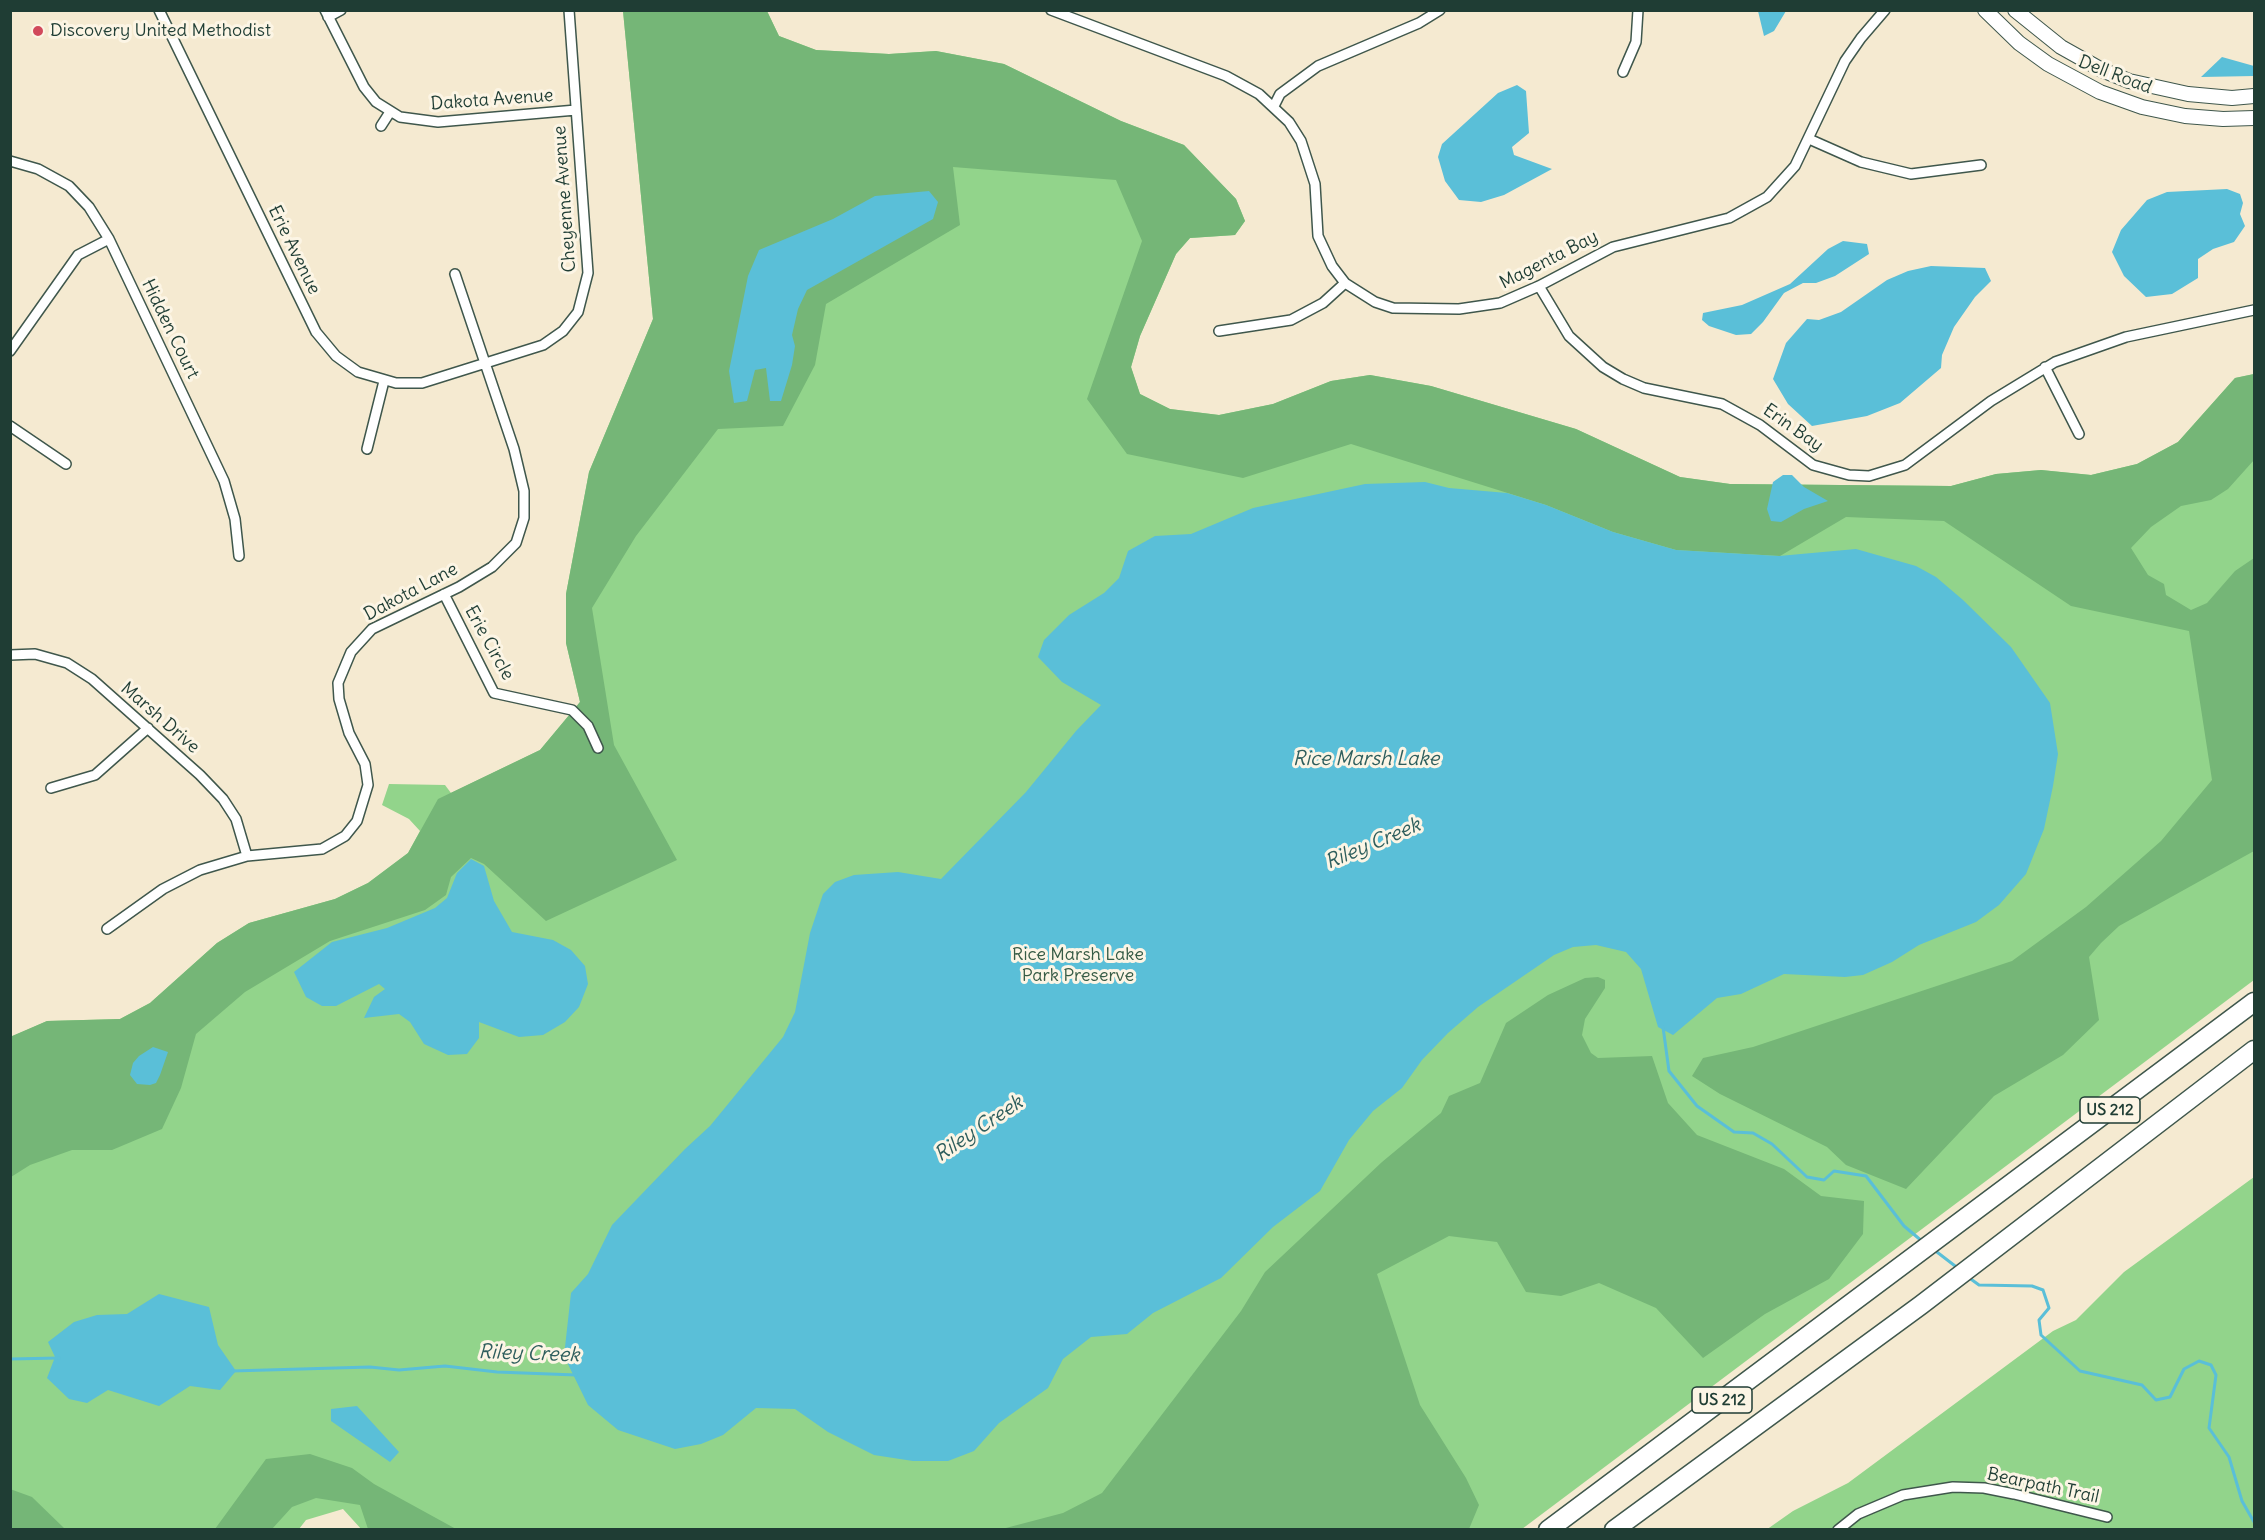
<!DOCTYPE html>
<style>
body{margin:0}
#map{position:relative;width:2265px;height:1540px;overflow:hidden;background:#f5ead1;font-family:Delius,sans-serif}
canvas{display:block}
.frame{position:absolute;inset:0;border:12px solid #1f3d34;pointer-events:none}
</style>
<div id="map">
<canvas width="2265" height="1540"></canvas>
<div class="frame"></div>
</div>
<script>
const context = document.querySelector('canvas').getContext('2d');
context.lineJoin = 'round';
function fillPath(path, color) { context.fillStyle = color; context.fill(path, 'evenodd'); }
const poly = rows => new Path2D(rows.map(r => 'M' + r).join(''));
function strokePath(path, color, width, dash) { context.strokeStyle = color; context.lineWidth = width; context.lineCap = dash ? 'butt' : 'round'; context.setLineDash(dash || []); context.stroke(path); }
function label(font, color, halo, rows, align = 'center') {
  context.font = font + ' Delius,sans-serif'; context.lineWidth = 6; context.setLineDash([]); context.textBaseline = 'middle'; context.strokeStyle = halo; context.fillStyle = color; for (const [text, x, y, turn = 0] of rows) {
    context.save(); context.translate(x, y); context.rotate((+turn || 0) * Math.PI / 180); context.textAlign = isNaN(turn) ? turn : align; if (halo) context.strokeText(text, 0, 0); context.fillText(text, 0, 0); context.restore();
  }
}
const green = poly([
 [623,11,767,11,779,36,816,50,889,54,936,51,1004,64,1121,121,1184,145,1236,199,1245,221,1235,235,1190,238,1176,254,1140,336,1131,367,1140,394,1170,409,1219,415,1273,404,1331,381,1370,375,1431,386,1576,429,1680,477,1730,484,1951,486,1996,474,2041,470,2091,475,2137,464,2178,442,2235,378,2254,374,2254,980,1522,1529,362,1530,343,1509,306,1520,299,1529,11,1530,11,1037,47,1021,120,1019,150,1003,217,943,249,923,335,899,368,883,408,853,420,831,409,819,382,805,389,784,445,785,451,793,540,750,580,702,566,643,566,594,589,472,653,319],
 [2254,1177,2254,1529,1766,1530,1793,1511,1848,1483,2053,1331,2076,1320,2124,1272]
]);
const forest = poly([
 [623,11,767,11,779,36,816,50,889,54,936,51,1004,64,1121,121,1184,145,1236,199,1245,221,1235,235,1190,238,1176,254,1140,336,1131,367,1140,394,1170,409,1219,415,1273,404,1331,381,1370,375,1431,386,1576,429,1680,477,1730,484,1951,486,1996,474,2041,470,2091,475,2137,464,2178,442,2235,378,2254,374,2254,460,2228,489,2211,500,2181,506,2151,527,2131,548,2148,575,2164,584,2166,595,2191,610,2207,603,2235,571,2254,558,2254,851,2119,926,2101,943,2089,957,2099,1020,2063,1055,1994,1096,1906,1189,1846,1165,1827,1147,1720,1094,1692,1076,1703,1058,1753,1047,2012,961,2086,907,2161,841,2212,780,2189,631,2071,606,1944,521,1846,517,1780,556,1676,550,1613,532,1546,505,1351,444,1243,478,1127,454,1087,399,1142,241,1116,180,953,167,960,225,826,304,815,365,783,426,718,429,636,536,592,608,614,745,677,860,546,921,484,864,471,858,451,877,446,895,425,910,330,941,245,992,196,1034,181,1088,162,1129,112,1150,72,1150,30,1165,11,1177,12,1036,47,1021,120,1019,150,1003,217,943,249,923,335,899,368,883,408,853,438,799,540,750,580,702,566,643,566,594,589,472,653,319],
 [1598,977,1605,980,1605,988,1585,1019,1582,1035,1591,1053,1598,1058,1652,1056,1668,1103,1697,1135,1784,1169,1821,1196,1864,1201,1863,1234,1829,1279,1765,1314,1703,1358,1656,1308,1599,1283,1561,1296,1526,1292,1497,1242,1449,1236,1377,1274,1420,1405,1466,1478,1479,1505,1469,1529,1002,1529,1063,1513,1102,1493,1241,1311,1265,1272,1382,1162,1441,1113,1449,1096,1480,1083,1506,1023,1548,995,1585,978],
 [310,1454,352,1468,374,1484,456,1529,368,1529,360,1505,316,1498,292,1507,272,1529,215,1529,266,1459],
 [10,1489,32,1497,65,1529,11,1529]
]);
const water = poly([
 [1758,11,1758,10,1786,11,1774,31,1764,36],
 [2222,57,2254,66,2254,76,2201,77],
 [1517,85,1526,91,1529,133,1512,147,1514,155,1552,169,1504,195,1481,202,1459,200,1445,181,1438,157,1442,144,1498,93],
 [2227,189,2240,194,2243,203,2240,214,2245,226,2234,242,2213,249,2198,259,2198,278,2172,294,2146,297,2124,276,2112,252,2121,230,2147,200,2167,192],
 [929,191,938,202,933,219,807,290,798,309,792,335,795,346,792,365,781,401,770,401,766,368,755,370,747,401,734,403,729,371,748,276,759,250,833,219,875,196],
 [1843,241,1867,244,1869,254,1835,276,1816,283,1803,283,1784,293,1763,322,1751,334,1736,335,1709,326,1702,320,1703,313,1742,305,1790,284,1828,249],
 [1931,266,1985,268,1991,281,1975,297,1954,327,1942,355,1941,368,1900,403,1867,416,1812,426,1788,404,1773,379,1786,343,1807,319,1819,320,1841,312,1887,280,1908,271],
 [1783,475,1792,475,1804,487,1828,501,1804,509,1781,522,1771,521,1767,509,1773,482],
 [1425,482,1449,488,1507,493,1546,505,1613,532,1676,550,1779,556,1856,549,1916,566,1936,577,1963,600,2011,647,2050,703,2058,754,2053,786,2044,829,2026,874,1999,905,1976,922,1919,945,1892,962,1863,975,1845,977,1784,974,1741,994,1717,998,1673,1035,1658,1027,1641,969,1626,952,1596,945,1573,947,1554,955,1478,1007,1448,1033,1422,1060,1402,1088,1373,1111,1349,1140,1320,1191,1273,1227,1221,1278,1153,1313,1127,1334,1091,1337,1063,1359,1048,1388,999,1423,974,1451,948,1461,913,1461,874,1455,828,1432,795,1409,756,1408,723,1435,701,1444,675,1449,618,1430,588,1405,564,1356,571,1293,588,1274,612,1225,685,1149,710,1126,783,1037,795,1012,810,933,823,894,835,882,854,875,898,872,941,879,1026,792,1076,731,1101,705,1062,682,1038,657,1044,640,1069,615,1104,593,1119,578,1128,551,1155,536,1191,534,1253,508,1365,484],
 [471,859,484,866,494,901,512,932,553,940,571,950,585,966,588,984,579,1007,565,1022,543,1035,519,1037,479,1022,479,1038,467,1054,448,1055,424,1044,410,1022,399,1014,364,1018,374,997,385,989,379,984,336,1006,322,1006,306,997,294,972,332,942,387,928,435,908,447,898,457,873],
 [153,1047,168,1052,160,1075,156,1083,150,1085,137,1084,130,1075,133,1063,139,1056],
 [159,1294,209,1307,218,1345,236,1371,220,1390,190,1386,159,1406,108,1390,87,1403,69,1399,47,1378,55,1357,48,1342,74,1322,97,1315,127,1314],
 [357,1406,399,1452,390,1462,331,1421,331,1409]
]);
const stream = poly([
 [1663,1027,1669,1071,1697,1106,1734,1132,1753,1133,1772,1144,1807,1177,1824,1180,1834,1171,1866,1176,1904,1226,1923,1242],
 [1933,1249,1959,1269],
 [1968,1277,1979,1285,2032,1286,2043,1290,2049,1308,2039,1320,2041,1335,2080,1371,2142,1385,2156,1400,2170,1397,2184,1369,2199,1361,2211,1365,2216,1375,2209,1428,2229,1457,2242,1501,2254,1522],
 [10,1359,59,1358],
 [232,1371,370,1367,399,1370,445,1366,497,1372,576,1375]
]);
const minor = poly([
 [159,10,316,332,336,356,358,372,396,383,422,383,543,345,563,331,578,312,588,273,569,10],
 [325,10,364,87,376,102,400,117,438,122,576,110],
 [1051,10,1226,76,1259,94,1289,122,1301,141,1315,184,1318,236,1332,266,1345,283,1375,302,1393,308,1459,309,1500,303,1539,286,1613,247,1729,218,1767,197,1795,166,1845,61,1861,38,1885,10],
 [328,17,341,10],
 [1623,72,1636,42,1638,10],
 [1274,106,1280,94,1318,66,1419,23,1440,10],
 [381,126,390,112],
 [1809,139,1861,162,1911,174,1981,165],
 [10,161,38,169,69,186,89,207,109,239,224,481,235,519,239,556],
 [1539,286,1569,336,1603,367,1623,379,1644,388,1722,404,1760,425,1813,465,1849,475,1869,476,1905,465,1991,401,2055,362,2126,337,2254,310],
 [1219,331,1291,320,1323,303,1345,283],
 [10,351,78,255,109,239],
 [2045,367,2079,434],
 [10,426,66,464],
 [367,449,384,381],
 [444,594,494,693,572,710,588,726,598,748],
 [10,655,35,654,67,663,92,679,200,775,223,799,236,819,247,856],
 [51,788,95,775,148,728],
 [107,929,163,889,200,870,247,856,322,849,345,836,357,821,368,785,365,764,349,733,339,699,338,683,351,652,372,629,459,587,492,567,516,543,524,518,524,491,514,449,455,274],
 [1838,1530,1858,1514,1903,1495,1953,1487,1984,1488,2014,1494,2107,1517]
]);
const secondary = poly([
 [1985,10,2019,43,2048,64,2100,92,2142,107,2185,116,2223,119,2254,118],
 [2015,10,2061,47,2102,70,2129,81,2188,94,2232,98,2254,96]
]);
const motorway = poly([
 [1548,1530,2254,1002],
 [1614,1530,1921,1305,2254,1050]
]);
const markers = [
 [38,31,6,"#d1495b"]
];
const shields = [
 [2110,1110,60],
 [1722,1400,60]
];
const shieldNames = [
 ["US 212",2110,1110],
 ["US 212",1722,1400]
];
const poiNames = [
 ["Discovery United Methodist",50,31]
];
const streetNames = [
 ["Dell Road",2115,75,21],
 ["Dakota Avenue",492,100,-4],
 ["Cheyenne Avenue",565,199,-94],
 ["Erie Avenue",294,250,64],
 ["Magenta Bay",1549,260,-27],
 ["Hidden Court",170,329,64],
 ["Erin Bay",1793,428,35],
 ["Dakota Lane",411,592,-28],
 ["Erie Circle",489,643,61],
 ["Marsh Drive",160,718,41],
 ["Bearpath Trail",2043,1486,12]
];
const parkNames = [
 ["Rice Marsh Lake",1078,955],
 ["Park Preserve",1078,976]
];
const waterNames = [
 ["Rice Marsh Lake",1366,759],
 ["Riley Creek",1373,844,-23],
 ["Riley Creek",979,1129,-34],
 ["Riley Creek",529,1354,2]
];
fillPath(green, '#92d48b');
fillPath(forest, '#75b677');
fillPath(water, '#5abfd8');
strokePath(stream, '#5abfd8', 3);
strokePath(minor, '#3f574c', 12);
strokePath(secondary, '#3f574c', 16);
strokePath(motorway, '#3f574c', 21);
strokePath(minor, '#fff', 9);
strokePath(secondary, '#fff', 14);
strokePath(motorway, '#fff', 18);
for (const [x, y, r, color] of markers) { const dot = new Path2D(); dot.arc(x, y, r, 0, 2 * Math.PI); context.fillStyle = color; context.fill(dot); strokePath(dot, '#fcf5e5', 2); }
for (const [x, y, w] of shields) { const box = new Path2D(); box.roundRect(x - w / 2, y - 13, w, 26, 4.5); context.fillStyle = '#fcf5e5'; context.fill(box); strokePath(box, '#1f3d34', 1.5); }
label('bold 16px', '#1f3d34', null, shieldNames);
label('18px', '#1f3d34', '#fcf5e5', poiNames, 'left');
label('18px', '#1f3d34', '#fcf5e5', streetNames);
label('18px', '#365b45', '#fcf5e5', parkNames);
label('italic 20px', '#2e5e5d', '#fcf5e5', waterNames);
</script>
